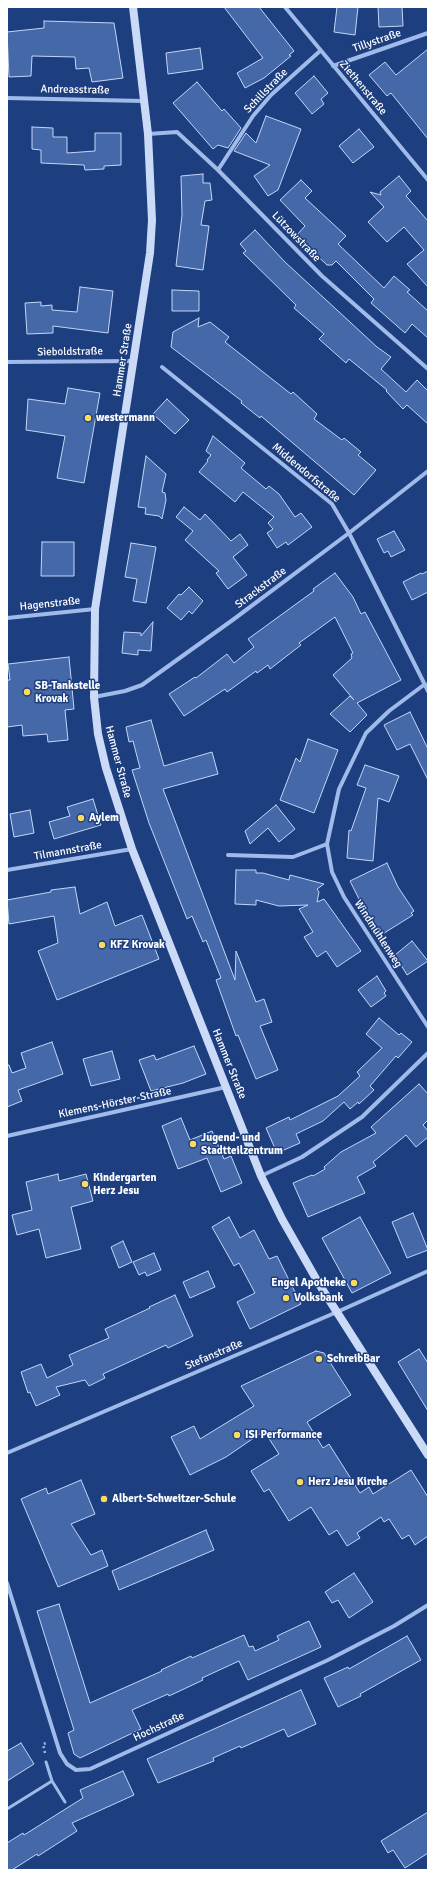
<!DOCTYPE html>
<meta charset="utf-8">
<style>
body{margin:0}
#map{position:relative;width:435px;height:1877px;overflow:hidden;background:#1d3e7f;font-family:Signika,sans-serif}
canvas{display:block}
.frame{position:absolute;inset:0;border:8px solid #fff;pointer-events:none}
</style>
<div id="map">
<canvas width="435" height="1877"></canvas>
<div class="frame"></div>
</div>
<script>
const context = document.querySelector('canvas').getContext('2d');
context.lineJoin = 'round';
function fillPath(path, color) { context.fillStyle = color; context.fill(path, 'evenodd'); }
const poly = rows => new Path2D(rows.map(r => 'M' + r).join(''));
function strokePath(path, color, width, dash) { context.strokeStyle = color; context.lineWidth = width; context.lineCap = dash ? 'butt' : 'round'; context.setLineDash(dash || []); context.stroke(path); }
function label(font, color, halo, rows, align = 'center') {
  context.font = font + ' Signika,sans-serif'; context.lineWidth = 3; context.setLineDash([]); context.textBaseline = 'middle'; context.strokeStyle = halo; context.fillStyle = color; for (const [text, x, y, turn = 0] of rows) {
    context.save(); context.translate(x, y); context.rotate((+turn || 0) * Math.PI / 180); context.textAlign = isNaN(turn) ? turn : align; if (halo) context.strokeText(text, 0, 0); context.fillText(text, 0, 0); context.restore();
  }
}
const building = poly([
 [224,7,259,7,294,51,289,55,291,56,264,78,245,88,237,73,263,58,224,7],
 [337,7,358,7,355,35,334,32,337,7],
 [378,7,402,7,403,26,379,27,378,7],
 [44,21,114,23,123,78,92,82,89,68,76,69,75,57,32,56,31,76,9,77,7,32,44,28,44,21],
 [200,48,203,69,168,74,166,53,200,48],
 [428,49,428,139,391,93,387,96,369,75,385,62,396,75,428,49],
 [314,76,328,93,321,99,324,104,312,114,295,93,314,76],
 [197,82,222,111,224,109,241,128,228,148,218,145,213,149,173,103,197,82],
 [266,116,301,129,278,190,268,196,254,176,270,165,234,151,246,133,256,143,266,116],
 [32,127,53,128,53,137,67,137,67,153,95,151,95,133,121,133,121,165,104,166,104,169,85,170,84,165,41,163,41,150,32,149,32,127],
 [359,129,374,147,353,163,339,146,359,129],
 [203,174,203,183,210,183,212,200,205,201,201,225,209,226,203,270,176,266,182,215,181,176,203,174],
 [399,176,411,191,406,196,428,221,428,287,407,264,424,250,404,227,387,242,368,222,384,207,370,192,381,195,380,192,399,176],
 [301,180,312,191,305,198,346,236,338,244,384,288,394,276,410,290,407,292,428,311,428,338,412,324,405,333,371,303,374,299,336,261,332,265,327,265,296,236,305,226,280,200,301,180],
 [255,230,285,262,377,347,391,357,381,369,406,392,417,380,428,391,428,424,407,405,403,409,386,391,387,390,349,359,346,363,319,339,324,334,294,308,296,305,243,253,246,251,240,244,255,230],
 [80,287,113,291,108,333,53,326,53,333,27,334,25,303,41,302,41,306,52,305,52,310,77,312,80,287],
 [172,290,199,291,199,311,172,311,172,290],
 [199,318,198,327,210,322,229,337,225,342,291,394,293,392,317,414,314,419,342,440,344,438,361,452,358,455,376,470,354,495,261,416,260,418,241,403,242,401,171,347,173,332,199,318],
 [68,388,100,393,84,483,57,478,65,436,26,430,28,399,65,404,68,388],
 [167,399,189,420,175,434,153,414,167,399],
 [213,436,245,463,241,468,266,489,269,486,279,494,295,517,301,513,312,527,288,545,286,542,277,548,267,533,273,529,268,523,274,517,243,492,235,502,199,472,208,461,207,460,211,455,206,451,213,436],
 [146,456,166,474,162,492,165,493,166,500,162,519,159,516,145,514,146,508,138,507,146,456],
 [184,507,200,520,205,514,231,541,240,534,248,545,233,557,247,575,228,589,216,573,219,571,185,540,193,531,176,517,184,507],
 [394,531,405,550,391,557,388,551,384,553,377,539,394,531],
 [42,542,74,542,74,576,41,576,42,542],
 [131,543,156,547,146,603,133,601,137,579,125,577,131,543],
 [428,571,428,592,412,600,403,582,421,573,422,574,428,571],
 [335,573,353,597,361,614,365,612,401,680,357,703,367,715,350,732,330,714,350,696,354,700,333,675,352,658,351,654,353,653,335,617,299,643,301,645,270,669,268,665,257,673,256,671,227,692,225,689,184,716,169,694,195,677,196,678,227,654,234,663,254,647,248,639,314,591,313,589,335,573],
 [189,587,203,601,192,614,189,611,181,620,167,608,179,594,181,595,189,587],
 [153,622,151,651,138,650,138,655,122,653,124,632,141,633,141,636,153,622],
 [69,657,74,709,65,710,68,740,48,742,47,734,23,736,22,725,7,727,7,680,10,680,8,664,69,657],
 [410,712,428,749,428,780,410,744,397,750,384,725,410,712],
 [151,720,164,766,212,752,218,774,163,789,235,980,236,951,256,1002,264,999,272,1022,260,1026,278,1070,256,1079,238,1035,236,1036,216,980,221,978,206,940,203,942,192,916,187,919,149,823,132,770,140,768,133,741,129,742,126,727,151,720],
 [308,739,338,750,314,813,280,800,296,758,300,762,308,739],
 [365,765,399,776,389,802,378,798,373,861,347,858,349,830,351,831,366,788,357,785,365,765],
 [93,799,101,825,54,839,49,822,70,816,67,807,93,799],
 [276,805,295,829,279,842,268,828,250,844,245,831,276,805],
 [30,810,34,833,14,837,10,814,30,810],
 [387,863,398,887,414,911,411,913,413,915,381,935,370,921,350,881,387,863],
 [236,870,256,870,256,873,263,873,289,880,290,875,324,884,317,889,319,892,317,902,324,899,361,951,337,967,326,951,317,957,304,937,313,932,299,909,308,905,279,906,256,900,256,905,235,904,236,870],
 [75,887,80,914,107,902,115,926,142,915,159,959,57,1000,38,951,58,943,54,916,9,924,7,900,51,892,51,890,75,887],
 [412,941,428,961,407,975,395,955,412,941],
 [377,976,386,991,384,993,386,996,371,1007,358,990,377,976],
 [379,1018,399,1035,401,1033,412,1042,398,1058,396,1056,370,1086,374,1090,359,1104,358,1102,350,1109,344,1102,323,1121,296,1134,300,1143,277,1153,266,1128,289,1117,290,1120,338,1096,360,1076,357,1072,382,1048,366,1034,379,1018],
 [52,1042,63,1074,18,1090,22,1101,7,1107,7,1065,9,1065,12,1073,26,1068,21,1053,52,1042],
 [194,1046,206,1074,183,1083,151,1091,139,1060,154,1055,156,1060,194,1046],
 [112,1051,120,1079,91,1086,83,1059,112,1051],
 [419,1084,428,1094,428,1120,423,1125,428,1131,428,1137,416,1147,406,1135,373,1162,376,1166,357,1177,365,1193,308,1217,293,1183,312,1175,313,1176,325,1169,324,1167,341,1152,376,1133,371,1127,419,1084],
 [181,1118,190,1140,212,1131,224,1159,231,1156,242,1183,221,1192,207,1158,178,1169,162,1126,181,1118],
 [58,1174,59,1181,86,1174,93,1201,71,1207,81,1249,46,1258,39,1229,17,1235,12,1215,32,1210,26,1182,58,1174],
 [413,1213,428,1250,407,1258,392,1222,413,1213],
 [229,1217,240,1238,254,1230,269,1259,277,1256,301,1304,250,1329,237,1302,255,1293,239,1263,234,1266,212,1227,229,1217],
 [360,1217,391,1273,352,1293,322,1238,360,1217],
 [123,1241,132,1262,119,1268,111,1247,123,1241],
 [154,1253,161,1270,147,1276,145,1272,139,1275,133,1262,154,1253],
 [208,1271,215,1287,190,1298,183,1282,208,1271],
 [175,1295,193,1336,168,1348,166,1345,103,1374,105,1378,89,1386,85,1380,56,1387,60,1395,36,1406,30,1392,28,1393,21,1372,41,1364,47,1378,73,1365,69,1355,109,1338,105,1329,150,1308,149,1307,175,1295],
 [419,1349,428,1363,428,1411,398,1362,419,1349],
 [316,1351,324,1353,351,1395,307,1422,323,1448,329,1444,360,1493,369,1487,373,1494,411,1470,428,1497,428,1536,415,1545,409,1535,402,1539,389,1519,384,1522,381,1517,357,1533,360,1538,347,1546,337,1530,329,1535,311,1507,289,1521,269,1489,264,1492,251,1471,279,1454,264,1431,226,1457,190,1475,171,1437,194,1426,200,1439,254,1406,241,1386,316,1351],
 [81,1480,95,1514,71,1524,91,1555,102,1550,108,1566,58,1587,21,1499,46,1488,48,1494,81,1480],
 [206,1530,214,1550,119,1590,112,1571,206,1530],
 [354,1573,373,1602,349,1618,338,1600,332,1603,325,1592,354,1573],
 [59,1604,90,1703,162,1671,161,1670,191,1656,192,1658,244,1635,249,1647,253,1646,255,1651,279,1640,277,1636,309,1621,321,1647,248,1680,239,1661,202,1678,203,1680,169,1696,168,1694,132,1710,141,1729,80,1758,74,1754,68,1733,74,1730,37,1611,59,1604],
 [407,1636,421,1660,360,1694,361,1696,338,1707,324,1678,348,1667,349,1669,407,1636],
 [301,1690,316,1724,288,1737,284,1729,241,1748,240,1746,213,1758,214,1761,158,1783,147,1759,301,1690],
 [21,1743,34,1764,7,1781,7,1751,21,1743],
 [123,1771,134,1795,72,1823,77,1831,38,1856,37,1854,12,1870,7,1870,7,1843,23,1833,24,1835,83,1798,80,1790,123,1771],
 [428,1812,428,1853,405,1868,393,1850,388,1853,381,1841,428,1812]
]);
const path = poly([
 [45,1753,43,1744,47,1743]
]);
const lane = poly([
 [46,1762,52,1781,65,1802],
 [7,1809,52,1781]
]);
const street = poly([
 [285,7,428,180],
 [333,66,428,33],
 [7,98,143,101],
 [148,134,177,132,218,170,322,276,428,369],
 [218,170,253,116,271,95,320,51],
 [7,362,134,361],
 [162,367,332,504,349,533,428,691],
 [7,618,95,609],
 [425,684,389,711,366,733,339,789,327,844,332,872,344,897,428,1027],
 [94,697,125,691,142,685,234,619,349,533,428,471],
 [228,855,293,857,327,844],
 [7,870,132,849],
 [7,1136,226,1087],
 [261,1176,302,1157,362,1117,428,1053],
 [7,1453,337,1312,428,1271],
 [7,1583,60,1753,67,1764,76,1770,90,1769,328,1660,394,1626,428,1605]
]);
const secondary = poly([
 [133,7,148,134,152,220,150,253,95,609,94,697,98,734,106,768,132,849,261,1176,282,1219,319,1284,428,1455]
]);
const markers = [
 [88,418,4,"#f9db5e"],
 [27,692,4,"#f9db5e"],
 [81,818,4,"#f9db5e"],
 [102,945,4,"#f9db5e"],
 [193,1144,4,"#f9db5e"],
 [85,1184,4,"#f9db5e"],
 [354,1283,4,"#f9db5e"],
 [286,1298,4,"#f9db5e"],
 [319,1359,4,"#f9db5e"],
 [237,1435,4,"#f9db5e"],
 [300,1482,4,"#f9db5e"],
 [104,1499,4,"#f9db5e"]
];
const streetNames = [
 ["Tillystraße",377,41,-19],
 ["Ziethenstraße",363,88,50],
 ["Andreasstraße",75,90,1],
 ["Schillstraße",266,91,-46],
 ["Lützowstraße",296,237,46],
 ["Sieboldstraße",70,352,-1],
 ["Hammer Straße",123,360,-81],
 ["Middendorfstraße",306,473,40],
 ["Strackstraße",261,588,-37],
 ["Hagenstraße",50,604,-6],
 ["Hammer Straße",118,762,75],
 ["Tilmannstraße",68,851,-10],
 ["Windmühlenweg",378,934,57],
 ["Hammer Straße",229,1064,68],
 ["Klemens-Hörster-Straße",115,1103,-12],
 ["Stefanstraße",214,1355,-23],
 ["Hochstraße",159,1727,-25]
];
const poiNames = [
 ["westermann",96,418],
 ["SB-Tankstelle",35,686],
 ["Krovak",35,699],
 ["Aylem",89,818],
 ["KFZ Krovak",110,945],
 ["Jugend- und",201,1138],
 ["Stadtteilzentrum",201,1151],
 ["Kindergarten",93,1178],
 ["Herz Jesu",93,1191],
 ["Engel Apotheke",346,1283,"right"],
 ["Volksbank",294,1298],
 ["SchreibBar",327,1359],
 ["ISI Performance",245,1435],
 ["Herz Jesu Kirche",308,1482],
 ["Albert-Schweitzer-Schule",112,1499]
];
fillPath(building, '#4568a9');
strokePath(building, '#c4d6f7', 1);
strokePath(path, '#a0bae9', 2.5, [2, 3]);
strokePath(lane, '#a0bae9', 3);
strokePath(street, '#a0bae9', 4);
strokePath(secondary, '#cbdaf7', 8);
for (const [x, y, r, color] of markers) { const dot = new Path2D(); dot.arc(x, y, r, 0, 2 * Math.PI); context.fillStyle = color; context.fill(dot); strokePath(dot, '#1d3e7f', 1.5); }
label('11px', '#fff', '#1d3e7f', streetNames);
label('bold 11px', '#fff', '#1d3e7f', poiNames, 'left');
</script>
